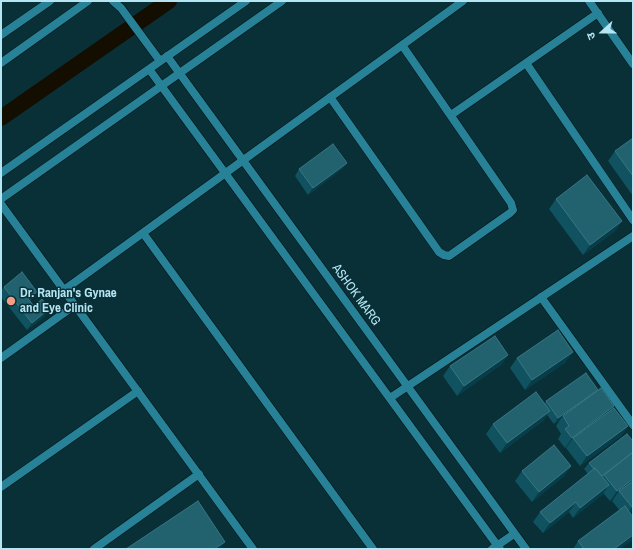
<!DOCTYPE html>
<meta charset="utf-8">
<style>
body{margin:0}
#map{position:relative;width:634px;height:550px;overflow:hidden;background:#092f37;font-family:"Archivo Narrow","Noto Sans Devanagari",sans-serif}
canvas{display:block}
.frame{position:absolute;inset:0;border:2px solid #b3e5f3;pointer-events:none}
.north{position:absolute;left:582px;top:12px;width:40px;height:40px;-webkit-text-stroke:3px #092f37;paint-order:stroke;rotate:249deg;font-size:11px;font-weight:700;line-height:16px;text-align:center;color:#b3e5f3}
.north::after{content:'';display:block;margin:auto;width:14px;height:18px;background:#b3e5f3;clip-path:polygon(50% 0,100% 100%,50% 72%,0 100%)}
</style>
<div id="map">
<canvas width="634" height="550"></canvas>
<div class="frame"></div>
<div class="north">उ</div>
</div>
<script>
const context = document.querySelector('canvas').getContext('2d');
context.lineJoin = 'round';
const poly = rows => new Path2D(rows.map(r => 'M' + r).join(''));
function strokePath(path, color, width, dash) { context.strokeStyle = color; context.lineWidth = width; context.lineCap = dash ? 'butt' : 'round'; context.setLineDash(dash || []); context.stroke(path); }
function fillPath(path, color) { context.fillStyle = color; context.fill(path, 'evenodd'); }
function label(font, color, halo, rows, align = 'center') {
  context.font = font + ' "Archivo Narrow",sans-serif'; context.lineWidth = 3; context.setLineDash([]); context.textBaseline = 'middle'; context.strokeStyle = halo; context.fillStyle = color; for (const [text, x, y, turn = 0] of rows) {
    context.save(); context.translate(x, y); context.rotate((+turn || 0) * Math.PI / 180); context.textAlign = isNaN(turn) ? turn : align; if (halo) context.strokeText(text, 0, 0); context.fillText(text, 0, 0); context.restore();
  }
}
const canal = poly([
 [1,118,169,1]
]);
const minor = poly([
 [113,1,121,8,160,61],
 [589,1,633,64],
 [1,35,50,1],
 [167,56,526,549],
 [1,63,88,1],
 [526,63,633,220],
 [149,69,500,549],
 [330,97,439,252,444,255,449,256,510,213,513,210,511,203,402,45],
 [451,115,598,13],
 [1,173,246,1],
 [1,199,282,1],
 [1,204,253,549],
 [143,233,373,549],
 [64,290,463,1],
 [541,297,633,425],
 [1,358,75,305],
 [390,398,633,236],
 [1,487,138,391],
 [94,549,199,474],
 [492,549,514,534]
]);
const wall = poly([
 [633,138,633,196,608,161,615,151],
 [347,163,342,169,308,195,295,176,299,169],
 [556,199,622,221,615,231,583,255,549,209],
 [4,287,32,298,30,301,34,306,45,316,27,330,1,297,1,291],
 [508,355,501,365,457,396,443,376,450,366],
 [517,358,566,362,525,390,510,368],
 [598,390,614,406,612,410,628,426,621,436,580,466,566,448,568,445,565,448,558,439,561,434,556,426,560,420,554,424,547,415,543,421,500,453,486,434,493,424,545,403,546,401],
 [633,441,633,511,630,513,620,549,573,549,578,541,620,511,612,501,615,497,610,501,603,493,602,495,573,518,569,512,543,533,533,522,540,512,588,474,584,469,589,463],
 [571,466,564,476,532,502,515,481,522,471]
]);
const shadedWall = poly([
 [347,163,342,169,308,195,313,188],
 [622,221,615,231,583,255,590,245],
 [37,292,32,298,23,306,28,299],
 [49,309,45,316,27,330,32,323],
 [573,352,566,362,525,390,532,380],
 [508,355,501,365,457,396,464,386],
 [598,390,563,416,560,420,554,424,558,418],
 [614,406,607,416,573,438,568,445,565,448,572,438],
 [550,411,543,421,500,453,507,443],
 [628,426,621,436,580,466,587,456],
 [571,466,564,476,532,502,539,492],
 [633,479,633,483,619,491,615,497,610,501,617,491],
 [609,485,602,495,573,518,580,508],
 [576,502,569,512,543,533,550,523],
 [633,506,633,511,625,517,632,507],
 [633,535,633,540,620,549,614,549],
 [225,542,220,549,214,549]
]);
const building = poly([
 [633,138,633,176,615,151,633,138],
 [333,144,347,163,313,188,299,169,333,144],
 [587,175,622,221,590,245,556,199,587,175],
 [22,272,37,292,28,299,34,306,42,299,49,309,32,323,4,287,22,272],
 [558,330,573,352,532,380,517,358,558,330],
 [495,336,508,355,464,386,450,366,495,336],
 [586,373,598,390,558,418,546,401,586,373],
 [601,388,614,406,572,438,565,429,569,426,563,416,601,388],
 [536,392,550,411,507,443,493,424,536,392],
 [614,408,628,426,587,456,573,438,614,408],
 [627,434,633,441,633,452,602,476,595,468,594,469,589,463,627,434],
 [554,445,571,466,539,492,522,471,554,445],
 [633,452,633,479,617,491,604,475,633,452],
 [595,468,609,485,580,508,576,502,550,523,540,512,595,468],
 [633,481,633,506,632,507,619,491,633,481],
 [198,501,225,542,214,549,126,549,198,501],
 [625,506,633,517,633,535,614,549,584,549,578,541,625,506]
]);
const markers = [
 [11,301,5,"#f49e86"]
];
const poiNames = [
 ["Dr. Ranjan's Gynae",20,294],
 ["and Eye Clinic",20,309]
];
const streetNames = [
 ["ASHOK MARG",356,295,54]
];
strokePath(canal, '#140e00', 16);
strokePath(minor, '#061518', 9);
strokePath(minor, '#288297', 8);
fillPath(wall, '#10525f');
fillPath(shadedWall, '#063d48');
fillPath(building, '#22626f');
strokePath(building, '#387684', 1);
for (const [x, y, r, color] of markers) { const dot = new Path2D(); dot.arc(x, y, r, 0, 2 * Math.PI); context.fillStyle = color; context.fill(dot); strokePath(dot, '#092f37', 1.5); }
label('bold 13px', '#b3e5f3', '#092f37', poiNames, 'left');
label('13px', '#b3e5f3', '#092f37', streetNames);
</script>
